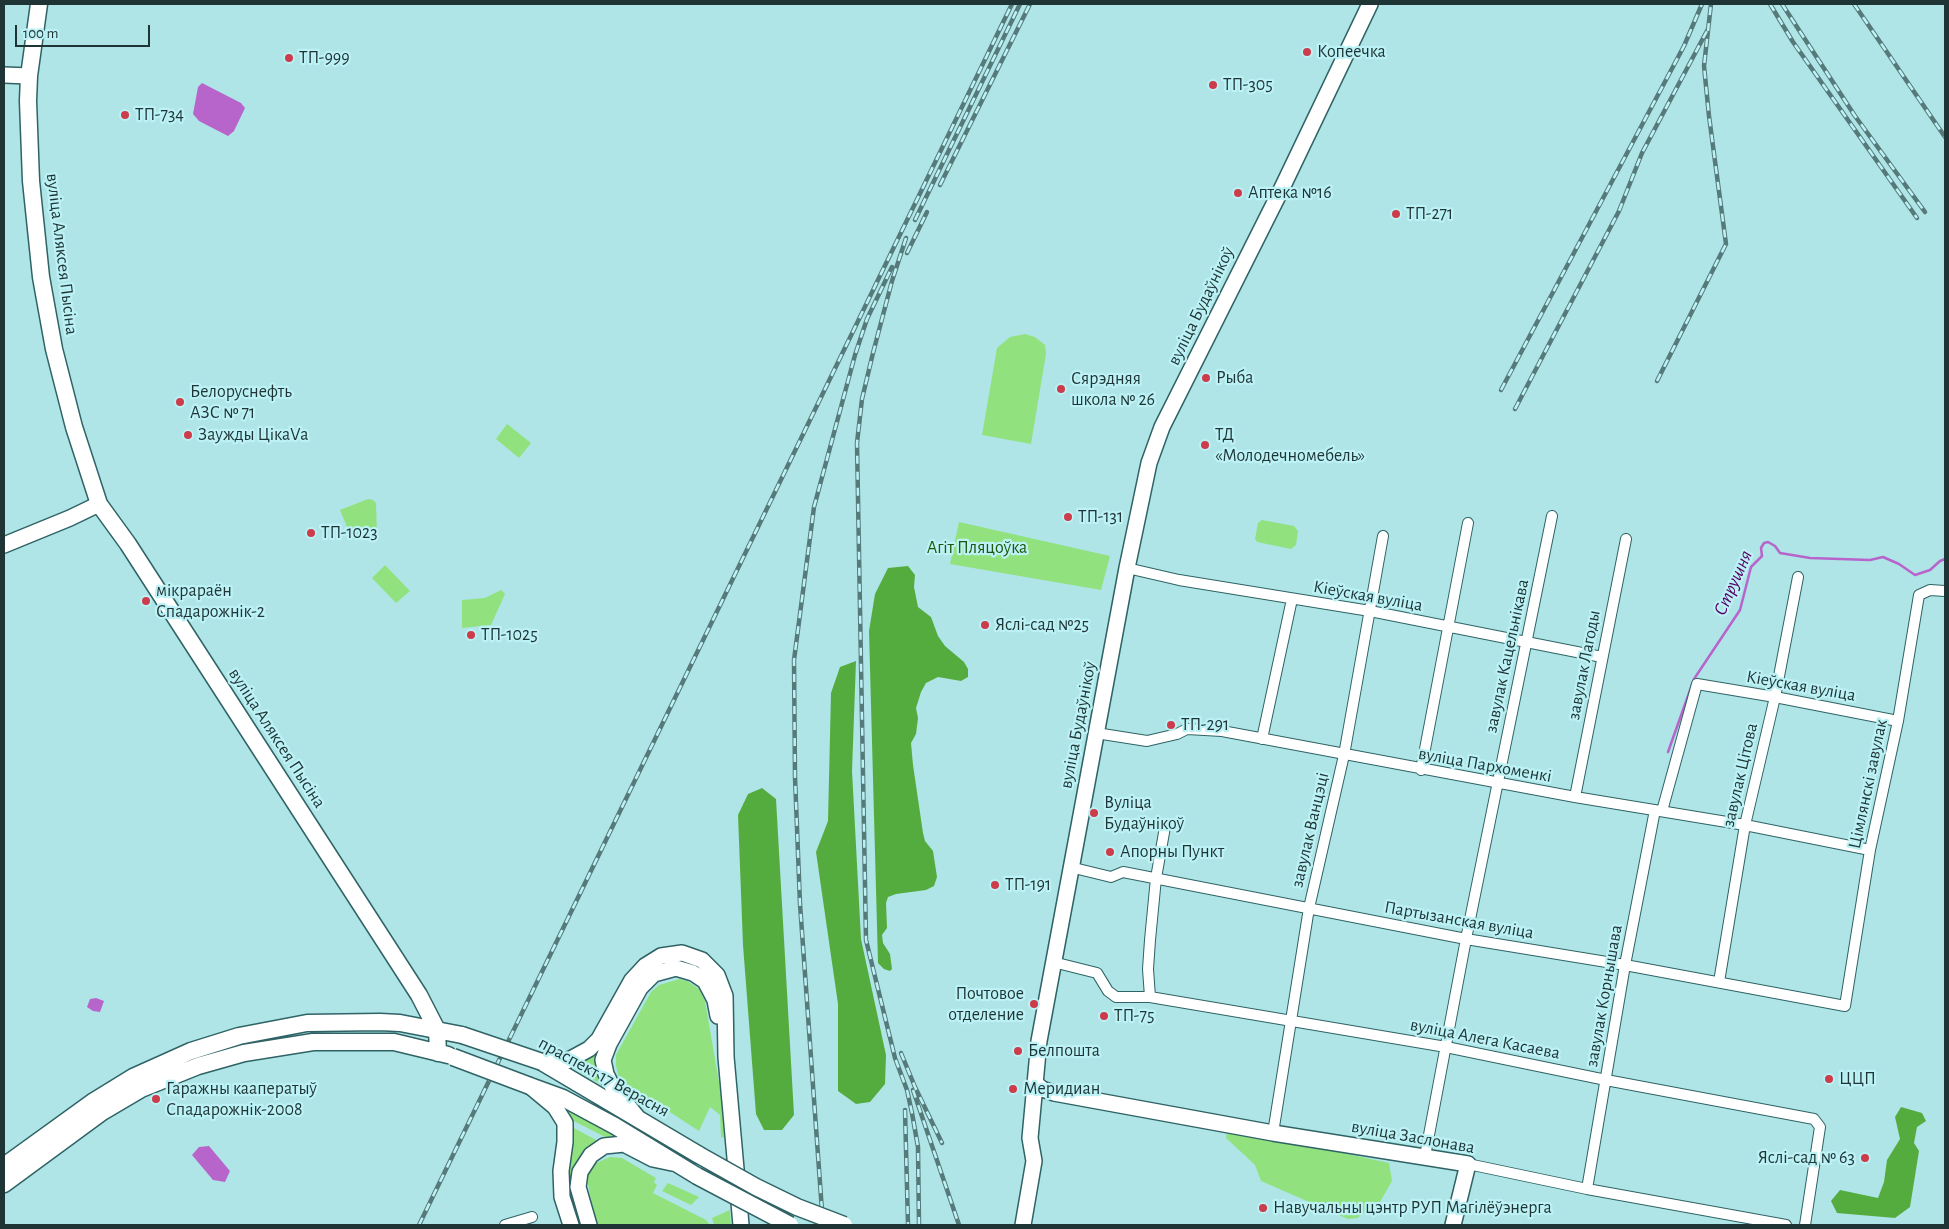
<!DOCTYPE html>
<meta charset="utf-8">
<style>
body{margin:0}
#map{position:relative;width:1949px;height:1229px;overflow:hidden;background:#afe5e7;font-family:"Alegreya Sans",sans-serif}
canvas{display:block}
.frame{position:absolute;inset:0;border:5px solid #1e3435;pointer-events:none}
.scale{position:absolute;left:15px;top:25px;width:135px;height:22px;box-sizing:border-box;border:2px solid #1e3435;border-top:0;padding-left:6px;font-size:15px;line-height:18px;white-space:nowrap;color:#1e3435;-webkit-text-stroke:4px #bcf2f5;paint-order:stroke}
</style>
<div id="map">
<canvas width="1949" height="1229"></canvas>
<div class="frame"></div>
<div class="scale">100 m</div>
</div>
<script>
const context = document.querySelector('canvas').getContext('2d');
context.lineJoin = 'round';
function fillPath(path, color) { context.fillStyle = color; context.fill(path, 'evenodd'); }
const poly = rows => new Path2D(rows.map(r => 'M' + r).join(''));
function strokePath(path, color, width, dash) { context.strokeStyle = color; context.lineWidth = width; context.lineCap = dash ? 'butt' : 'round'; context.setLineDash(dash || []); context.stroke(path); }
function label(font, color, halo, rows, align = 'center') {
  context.font = font + ' "Alegreya Sans",sans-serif'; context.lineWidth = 4.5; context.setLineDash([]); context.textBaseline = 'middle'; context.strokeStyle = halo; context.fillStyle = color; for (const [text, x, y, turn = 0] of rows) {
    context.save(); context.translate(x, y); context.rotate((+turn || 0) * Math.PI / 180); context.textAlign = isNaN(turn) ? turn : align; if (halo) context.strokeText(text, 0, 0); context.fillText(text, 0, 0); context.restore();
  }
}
const green = poly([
 [1025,334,1035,337,1045,345,1046,354,1031,444,982,435,997,348,1010,337],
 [507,424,531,443,519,458,496,439],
 [368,499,373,500,376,503,377,534,352,539,340,510],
 [1262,520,1294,526,1298,531,1296,545,1291,549,1257,542,1255,539,1258,523],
 [959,522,1110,556,1101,590,950,564],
 [385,565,410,591,396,603,372,578],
 [501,590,505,594,491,625,462,628,462,600,485,598],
 [679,979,687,981,699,989,705,1001,721,1094,726,1138,721,1137,720,1115,710,1107,699,1131,625,1083,619,1077,616,1066,616,1055,651,992,659,985],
 [602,1044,606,1087,567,1065],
 [562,1107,617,1137,607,1141,605,1137,568,1118],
 [570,1126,598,1141,585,1153,584,1225,576,1225,567,1194],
 [1228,1128,1389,1163,1392,1181,1380,1202,1357,1218,1348,1219,1261,1181,1255,1165,1226,1138],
 [610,1157,622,1158,656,1178,654,1182,657,1185,653,1193,706,1220,710,1225,598,1225,591,1201,587,1178,591,1167,596,1163],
 [668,1183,699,1197,691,1205,662,1191],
 [730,1210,731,1225,714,1225,712,1218]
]);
const forest = poly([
 [908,566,915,575,914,587,918,607,931,617,938,636,945,646,964,662,968,669,968,677,961,681,938,677,926,683,921,692,916,708,918,718,916,734,911,743,913,765,923,833,925,841,933,851,937,877,934,886,926,890,896,894,888,897,886,903,887,928,882,935,883,943,890,954,892,969,890,971,884,969,878,963,869,631,875,594,888,568],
 [856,661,852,771,861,939,886,1055,885,1084,870,1102,856,1104,838,1091,838,1004,816,852,828,821,831,693,840,667],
 [762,788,776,799,794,1115,782,1130,764,1130,756,1114,743,945,738,815,748,794],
 [1901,1107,1922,1113,1926,1121,1917,1127,1914,1143,1919,1151,1910,1207,1895,1218,1837,1213,1831,1201,1840,1190,1878,1198,1884,1182,1887,1160,1900,1139,1895,1117]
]);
const water = poly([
 [202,83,241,103,245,108,234,131,228,136,199,121,193,114,198,87],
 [96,998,104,1001,100,1012,93,1011,87,1007,90,999],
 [209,1146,230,1171,225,1182,213,1180,192,1155,199,1147]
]);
const stream = poly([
 [1668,752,1694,679,1740,610,1751,567,1762,556,1761,548,1764,543,1768,542,1775,546,1780,553,1810,558,1870,560,1883,557,1899,564,1915,575,1930,570,1940,561,1945,559]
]);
const minor = poly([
 [1127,568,1179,580,1370,611,1602,657],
 [1096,733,1147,741,1177,734,1187,729,1222,731,1575,797,1745,825,1870,850],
 [1262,739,1292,599],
 [1421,770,1468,523],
 [1575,797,1626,539],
 [1662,811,1697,684,1775,697,1898,721],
 [1070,867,1111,877,1123,872,1466,939,1625,965,1845,1006,1870,850,1898,721,1919,595,1930,590,1945,591],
 [1053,962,1097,973,1108,991,1116,997,1150,997,1446,1047,1606,1080,1814,1119,1820,1127,1805,1225],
 [1719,982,1745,825,1775,697,1798,577],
 [1150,997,1148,969,1150,940,1156,878,1165,827],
 [1273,1133,1309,908,1344,755,1383,536],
 [1425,1156,1466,939,1552,516],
 [1468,1164,1587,1189,1786,1225],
 [1587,1189,1625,965,1655,810],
 [505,1225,532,1217]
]);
const secondary = poly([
 [4,75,29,76],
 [4,545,70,518,99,504],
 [542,1062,567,1061,589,1049,599,1039,632,980,645,966,661,956,682,953,702,960,717,975,725,996,726,1057,741,1225],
 [1035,1083,1042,1089,1054,1093,1273,1133,1468,1164,1453,1225],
 [531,1087,555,1107,565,1123,565,1142,561,1171,562,1197,571,1225],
 [637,1117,612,1086,606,1074,603,1060,609,1044,640,988,654,974,676,968,693,973,705,981,715,1000,718,1016],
 [589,1225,578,1187,580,1172,591,1155,604,1146,624,1144,653,1159,672,1163],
 [1023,1225,1034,1161,1030,1138,1039,1041,1127,568,1149,463,1162,427,1282,188,1370,4]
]);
const primary = poly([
 [39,4,29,76,28,101,31,181,41,277,54,349,74,427,99,504,128,544,419,995,437,1030,438,1053],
 [542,1062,699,1155],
 [530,1086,563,1098,615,1126,697,1176],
 [4,1166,94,1101,133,1077,191,1051,239,1036,307,1023,380,1022,400,1023,462,1035],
 [4,1184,102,1112,141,1089,198,1066,244,1053,313,1042,394,1042,448,1055]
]);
const rail = poly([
 [1770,4,1793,42,1917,218],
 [1782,4,1855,116,1925,212],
 [1854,4,1945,137],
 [940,185,1030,4],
 [915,220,1020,4],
 [906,238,892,281,873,353,862,399,857,443,866,940,895,1058,907,1090,912,1113,918,1147,919,1225],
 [907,253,927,212],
 [1657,381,1726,244,1709,116,1704,66,1711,4],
 [1501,390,1684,46,1702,4],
 [1515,409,1619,211,1642,153,1708,29],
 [901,1053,915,1087,942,1143],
 [913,1090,959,1225],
 [905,1110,908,1225],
 [419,1225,1012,4],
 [823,1225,800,904,795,777,794,660,814,507,855,355,867,319,892,267]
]);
const primaryBridge = poly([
 [462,1035,542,1062],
 [453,1057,530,1086],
 [699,1155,756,1187,797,1207,844,1225],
 [697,1176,790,1225]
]);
const markers = [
 [1307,52,5,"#cc3c4a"],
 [289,58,5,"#cc3c4a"],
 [1213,85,5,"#cc3c4a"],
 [125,115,5,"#cc3c4a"],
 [1238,193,5,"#cc3c4a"],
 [1396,214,5,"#cc3c4a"],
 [1206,378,5,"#cc3c4a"],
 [1061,389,5,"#cc3c4a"],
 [180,402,5,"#cc3c4a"],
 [188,435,5,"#cc3c4a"],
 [1205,445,5,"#cc3c4a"],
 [1068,517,5,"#cc3c4a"],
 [311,533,5,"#cc3c4a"],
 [146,601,5,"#cc3c4a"],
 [985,625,5,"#cc3c4a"],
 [471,635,5,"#cc3c4a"],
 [1171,725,5,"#cc3c4a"],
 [1094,813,5,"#cc3c4a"],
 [1110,852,5,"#cc3c4a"],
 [995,885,5,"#cc3c4a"],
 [1034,1004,5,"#cc3c4a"],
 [1104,1016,5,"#cc3c4a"],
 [1018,1051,5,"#cc3c4a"],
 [1829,1079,5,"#cc3c4a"],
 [1013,1089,5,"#cc3c4a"],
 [156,1099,5,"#cc3c4a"],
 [1865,1158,5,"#cc3c4a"],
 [1263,1208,5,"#cc3c4a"]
];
const poiNames = [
 ["Копеечка",1317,52],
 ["ТП-999",299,58],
 ["ТП-305",1223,85],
 ["ТП-734",135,115],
 ["Аптека №16",1248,193],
 ["ТП-271",1406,214],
 ["Рыба",1216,378],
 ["Сярэдняя",1071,379],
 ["школа № 26",1071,400],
 ["Белоруснефть",190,392],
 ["АЗС № 71",190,413],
 ["Заужды ЦікаVа",198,435],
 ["ТД",1215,435],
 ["«Молодечномебель»",1215,456],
 ["ТП-131",1078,517],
 ["ТП-1023",321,533],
 ["мікрараён",156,591],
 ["Спадарожнік-2",156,612],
 ["Яслі-сад №25",995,625],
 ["ТП-1025",481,635],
 ["ТП-291",1181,725],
 ["Вуліца",1104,803],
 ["Будаўнікоў",1104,824],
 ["Апорны Пункт",1120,852],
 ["ТП-191",1005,885],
 ["Почтовое",1024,994,"right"],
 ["отделение",1024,1015,"right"],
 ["ТП-75",1114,1016],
 ["Белпошта",1028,1051],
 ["ЦЦП",1839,1079],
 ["Гаражны кааператыў",166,1089],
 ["Спадарожнік-2008",166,1110],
 ["Меридиан",1023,1089],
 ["Яслі-сад № 63",1855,1158,"right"],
 ["Навучальны цэнтр РУП Магілёўэнерга",1273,1208]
];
const streetNames = [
 ["вуліца Аляксея Пысіна",62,254,83],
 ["вуліца Будаўнікоў",1201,306,-64],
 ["Кіеўская вуліца",1368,596,10],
 ["завулак Кацельнікава",1507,656,-78],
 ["завулак Лагоды",1584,665,-79],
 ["Кіеўская вуліца",1801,686,10],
 ["вуліца Будаўнікоў",1078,725,-79],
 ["вуліца Аляксея Пысіна",277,738,57],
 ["вуліца Пархоменкі",1485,765,10],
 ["завулак Цітова",1740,775,-77],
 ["Цімлянскі завулак",1868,784,-78],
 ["завулак Ванцэці",1310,830,-77],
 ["Партызанская вуліца",1459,920,10],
 ["завулак Корнышава",1604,996,-80],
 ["вуліца Алега Касаева",1485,1039,11],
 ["праспект 17 Верасня",604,1077,29],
 ["вуліца Заслонава",1413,1137,10]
];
const parkNames = [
 ["Агіт Пляцоўка",977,548]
];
const waterNames = [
 ["Струшня",1733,583,-66]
];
fillPath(green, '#91e27e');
fillPath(forest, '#55ac3e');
fillPath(water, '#b765cb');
strokePath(stream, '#b765cb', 2.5);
strokePath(minor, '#2f6365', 12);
strokePath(secondary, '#2f6365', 18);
strokePath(primary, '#2f6365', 19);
strokePath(minor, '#fff', 10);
strokePath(secondary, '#fff', 15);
strokePath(primary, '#fff', 16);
strokePath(rail, '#56797a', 4.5);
strokePath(rail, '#bcf2f5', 2.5, [8]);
strokePath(primaryBridge, '#2f6365', 19, []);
strokePath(primaryBridge, '#fff', 16);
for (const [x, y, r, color] of markers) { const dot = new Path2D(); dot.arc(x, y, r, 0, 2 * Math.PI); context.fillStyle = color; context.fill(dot); strokePath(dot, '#bcf2f5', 2); }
label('18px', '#1e3435', '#bcf2f5', poiNames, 'left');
label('18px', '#1e3435', '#bcf2f5', streetNames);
label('18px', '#1e570c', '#bcf2f5', parkNames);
label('italic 19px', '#560067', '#bcf2f5', waterNames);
</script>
